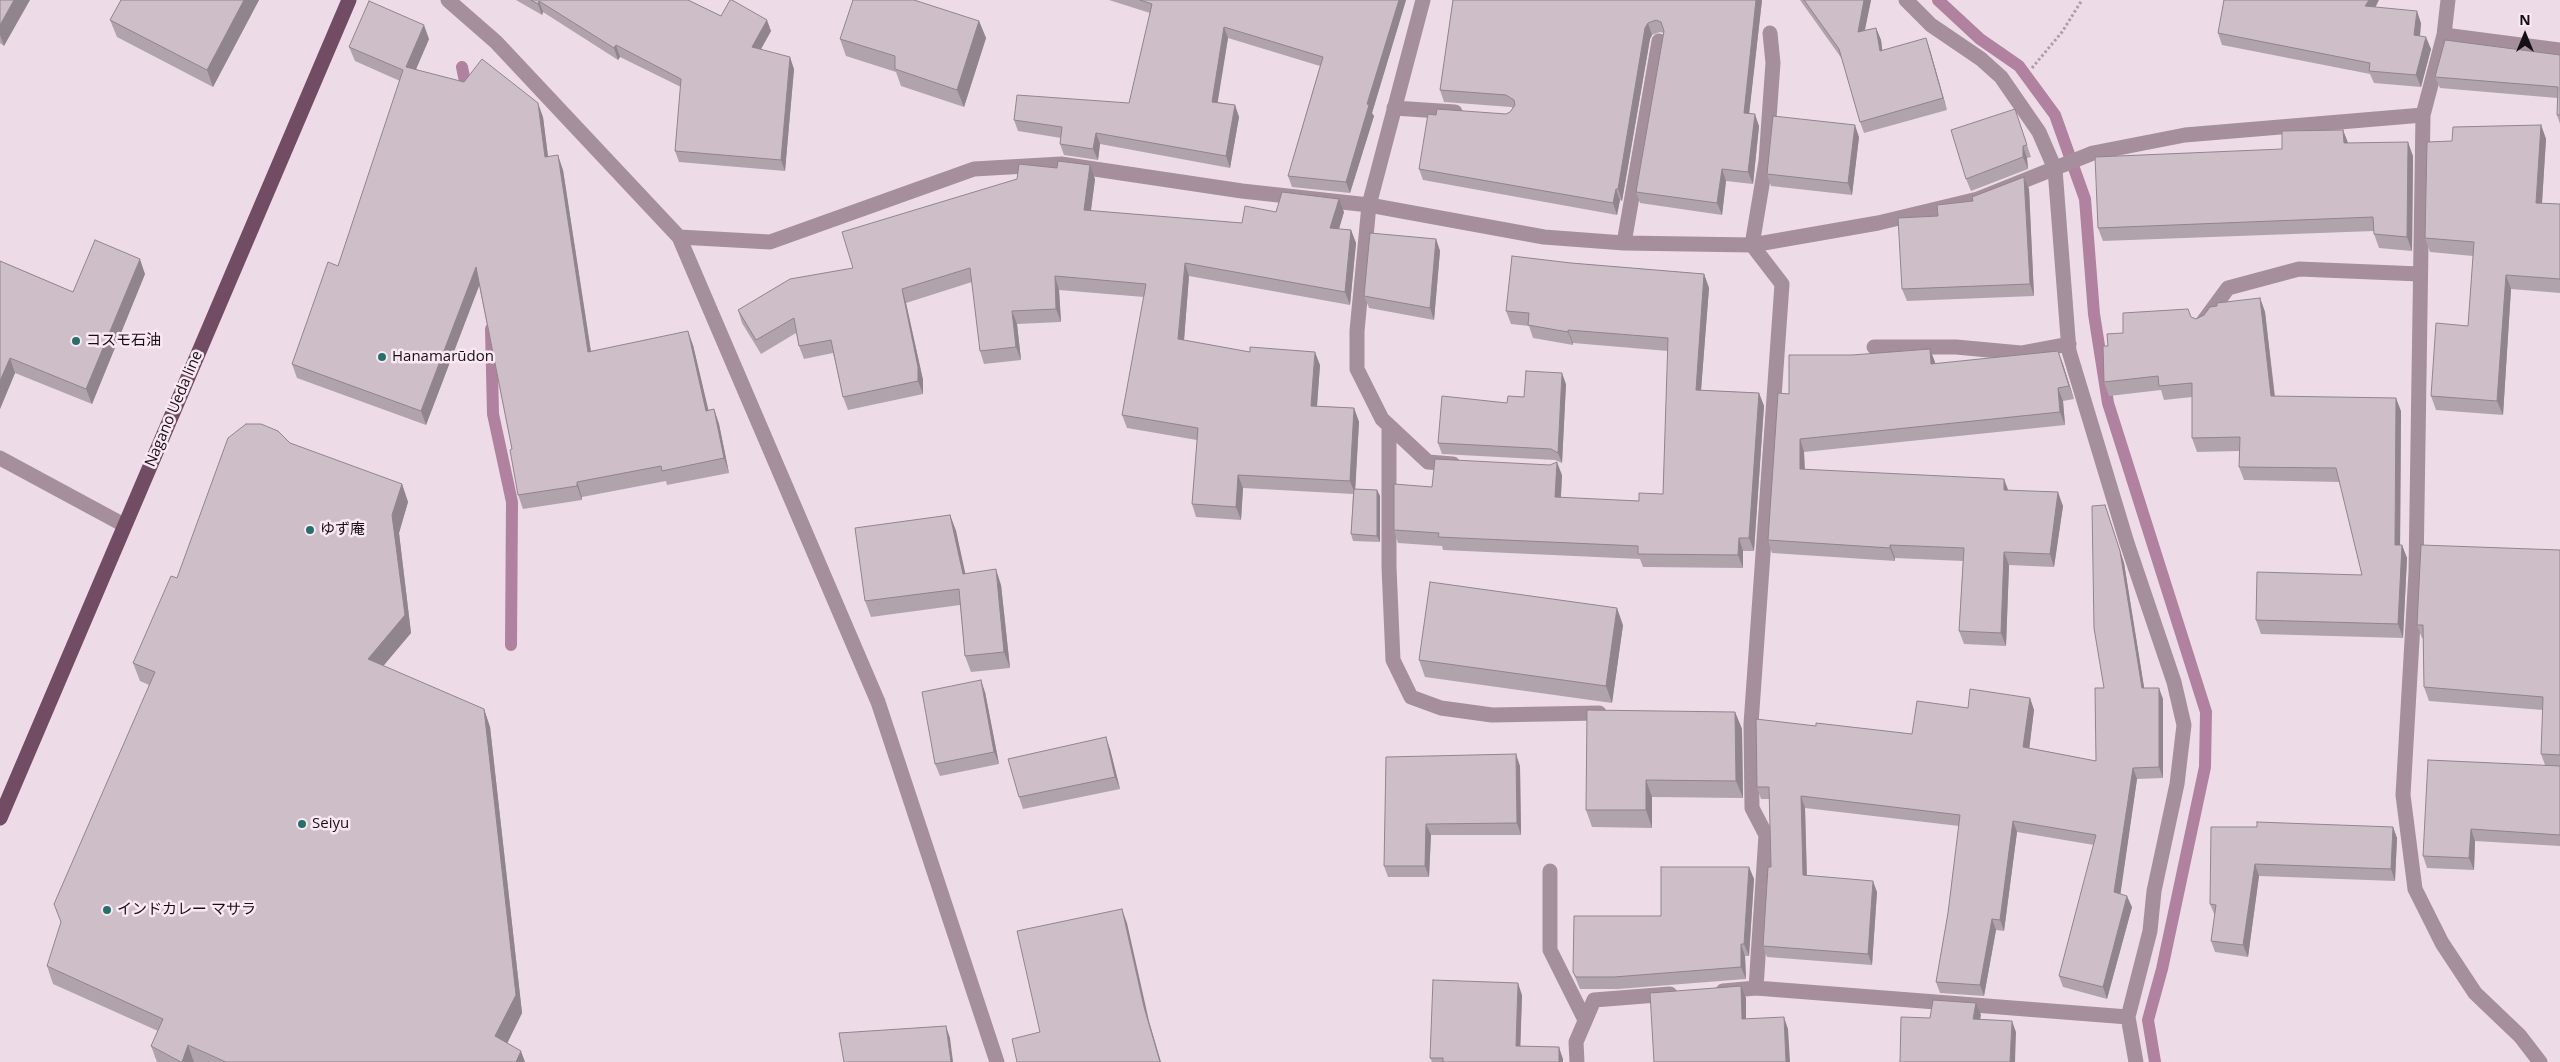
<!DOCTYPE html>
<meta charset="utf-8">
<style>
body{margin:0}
#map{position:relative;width:2560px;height:1062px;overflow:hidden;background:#eddce7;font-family:"Open Sans",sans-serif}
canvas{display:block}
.north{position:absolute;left:2500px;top:10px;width:50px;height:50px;-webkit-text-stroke:4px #fae9f4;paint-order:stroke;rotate:0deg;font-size:14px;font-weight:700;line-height:20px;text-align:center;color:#161014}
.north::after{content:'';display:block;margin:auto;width:18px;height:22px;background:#161014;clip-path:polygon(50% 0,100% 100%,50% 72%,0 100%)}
</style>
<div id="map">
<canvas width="2560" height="1062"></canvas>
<div class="north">N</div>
</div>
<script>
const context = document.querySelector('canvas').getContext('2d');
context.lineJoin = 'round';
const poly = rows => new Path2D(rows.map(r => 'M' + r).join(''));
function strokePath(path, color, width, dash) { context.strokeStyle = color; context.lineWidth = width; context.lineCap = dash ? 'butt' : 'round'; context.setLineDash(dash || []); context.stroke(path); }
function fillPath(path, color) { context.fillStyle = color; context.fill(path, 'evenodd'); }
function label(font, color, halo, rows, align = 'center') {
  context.font = font + ' "Open Sans","Noto Sans JP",sans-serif'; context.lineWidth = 5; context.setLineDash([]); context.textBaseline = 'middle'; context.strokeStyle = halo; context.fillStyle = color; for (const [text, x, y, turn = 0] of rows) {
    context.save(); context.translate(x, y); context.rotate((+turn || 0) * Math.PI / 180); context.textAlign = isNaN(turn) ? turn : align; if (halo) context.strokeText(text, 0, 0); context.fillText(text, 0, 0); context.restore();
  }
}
const stream = poly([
 [1938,0,1980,39,2019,66,2055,115,2085,199,2094,314,2108,403,2206,712,2205,767,2162,969,2148,1020,2155,1062],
 [462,67,468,96],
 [491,329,493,414,512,502,511,645]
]);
const path = poly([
 [2032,68,2062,32,2082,0]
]);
const minor = poly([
 [448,0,496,42,679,237,770,242,974,169,1061,164,1242,191,1369,205,1544,237,1624,243,1752,245,1878,223,1978,199,2093,153,2185,135,2423,115],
 [1423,0,1369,205,1357,331,1357,369,1382,419,1428,462,1453,464],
 [1906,0,1931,25,1981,59,2001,77,2039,132,2055,169,2069,351,2127,543,2174,682,2184,725,2177,784,2154,891,2150,931,2128,1017,2136,1062],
 [2448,0,2444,35,2423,115,2416,572,2403,795,2415,889,2442,943,2475,993,2520,1036,2540,1062],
 [2444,35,2560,50],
 [1394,108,1455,112],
 [679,237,878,702,997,1062],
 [1624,243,1659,41],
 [2203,322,2228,288,2299,269,2420,274],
 [1874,347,1956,347,2021,353,2069,344],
 [1389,426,1389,567,1393,660,1411,697,1441,708,1492,715,1599,713],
 [0,458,124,525],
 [1550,871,1550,950,1585,1020],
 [1756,988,1766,835,1752,808,1751,724,1782,284,1752,245,1766,161,1773,63,1770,33],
 [1723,991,1756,988,2128,1017],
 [1577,1062,1576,1042,1594,1000,1670,994]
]);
const major = poly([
 [0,818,349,0]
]);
const wall = poly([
 [0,0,4,46,0,43],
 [121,0,259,0,213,87,117,37,110,20],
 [516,0,688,0,721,16,771,31,761,49,794,69,785,171,679,162,675,151,681,87,620,57,618,60,543,12,542,15],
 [1109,0,1406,0,1372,113,1374,116,1350,193,1292,187,1288,176,1320,66,1228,38,1217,102,1235,105,1239,117,1230,168,1100,144,1098,160,1064,155,1060,144,1061,138,1018,131,1014,120,1129,103,1150,13],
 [1453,0,1762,0,1749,113,1759,126,1753,184,1726,181,1722,215,1640,203,1636,192,1664,33,1660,32,1652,35,1650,39,1622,201,1620,200,1617,215,1423,180,1419,169,1436,115,1506,114,1510,112,1513,108,1511,107,1444,102,1440,90],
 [1800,0,1871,0,1865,30,1876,28,1881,40,1882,51,1926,38,1930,50,1947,110,1864,133,1860,122,1842,59],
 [2375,7,2421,23,2420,36,2431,49,2421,87,2374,83,2370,74,2222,45,2218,33],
 [979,21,986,38,964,107,901,86,896,72,846,56,840,39],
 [429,39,416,69,543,117,548,157,563,170,591,351,693,345,708,410,714,409,719,424,729,473,667,485,666,481,582,497,582,500,523,509,518,495,512,449,479,285,426,425,297,378,292,364,338,266,400,81,355,61,349,47],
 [2560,55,2560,124,2557,115,2557,98,2440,88,2435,77],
 [2019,121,2031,157,2027,158,2028,169,1971,191,1966,179],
 [2541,125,2546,139,2542,204,2560,204,2560,293,2511,289,2503,415,2436,410,2431,396,2468,326,2473,256,2430,252,2425,238,2452,141],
 [2343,130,2348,143,2413,156,2412,251,2379,248,2374,234,2374,231,2103,241,2098,228,2282,149],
 [1859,137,1852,195,1771,186,1767,174],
 [2024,177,2029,189,2034,296,1907,301,1902,289,1938,216,1973,201],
 [1095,179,1091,211,1242,223,1276,212,1344,212,1339,229,1351,230,1356,243,1350,305,1189,276,1184,340,1320,365,1317,406,1354,408,1359,422,1355,489,1377,490,1380,496,1380,542,1353,541,1351,534,1353,494,1243,488,1241,520,1196,517,1192,504,1197,440,1127,428,1122,415,1144,297,1059,290,1061,322,1017,324,1021,360,984,364,980,351,972,282,906,303,923,380,923,394,848,410,843,397,833,353,804,359,799,346,796,333,761,354,742,323,738,310],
 [1436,239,1440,251,1434,320,1369,308,1364,296],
 [0,261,73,292,145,274,92,404,15,373,0,409],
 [1571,263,1704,274,1709,288,1701,390,1759,393,1764,406,1754,551,1743,551,1743,568,1643,567,1640,559,1443,550,1442,546,1398,543,1394,530,1432,487,1562,475,1561,498,1639,501,1663,494,1668,351,1573,343,1573,345,1533,338,1529,326,1511,324,1506,311],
 [2260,298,2265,312,2275,396,2401,411,2400,545,2402,545,2407,558,2403,638,2261,634,2256,620,2362,575,2340,482,2244,480,2239,467,2239,451,2197,452,2192,438,2192,397,2164,400,2161,390,2109,396,2104,382,2108,346,2123,333,2191,317,2196,319,2204,315,2217,306],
 [1930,349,1935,364,2058,351,2074,399,2063,401,2065,425,1804,452,1805,469,2008,490,2063,506,2054,567,2009,565,2006,646,1964,644,1959,631,1963,561,1895,558,1895,561,1772,553,1768,540,1789,394],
 [1566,384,1562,463,1555,460,1442,454,1438,443,1507,403],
 [402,484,408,502,399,533,411,633,383,666,484,709,490,727,522,1013,507,1043,525,1062,157,1062,151,1046,158,1031,53,984,47,966,149,685,140,681,133,663,177,578],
 [950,515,956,531,965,574,1001,585,1010,668,971,672,965,656,960,605,871,617,865,601],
 [2109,517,2124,563,2144,688,2163,699,2163,778,2137,779,2120,894,2132,907,2107,999,2063,987,2059,976,2094,845,2017,832,2004,931,1996,930,1984,996,1940,993,1936,982,1948,913,1959,826,1805,808,1807,876,1877,892,1872,965,1767,957,1763,946,1771,867,1770,799,1761,799,1757,787,1816,726,1912,734,1968,708,2030,698,2034,710,2029,748,2096,761,2104,688],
 [2560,550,2560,846,2475,841,2474,870,2427,868,2423,856,2545,765,2541,754,2543,710,2429,701,2424,687,2423,638,2422,638,2417,625],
 [1623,625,1612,703,1425,677,1419,660],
 [985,692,999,764,940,776,935,764],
 [1735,712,1742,729,1743,798,1652,797,1652,828,1592,827,1586,810],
 [1110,749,1120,789,1023,809,1019,797],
 [1386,757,1520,766,1521,835,1431,835,1429,877,1388,877,1384,866],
 [2257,827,2393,827,2397,838,2395,881,2259,876,2248,957,2215,952,2211,941,2215,916,2210,904],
 [1749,867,1754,879,1749,956,1745,956,1746,979,1618,989,1580,989,1573,972,1661,916],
 [1522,995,1520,1046,1563,1059,1563,1062,1432,1062,1430,1058]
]);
const shadedWall = poly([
 [14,0,30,0,4,46,0,35,0,25],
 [244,0,259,0,213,87,207,70],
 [1399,0,1406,0,1372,113,1374,116,1350,193,1346,182,1367,104],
 [1756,0,1762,0,1748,124,1744,113],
 [1864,0,1871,0,1862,43,1858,32],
 [2369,0,2379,0,2370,18,2365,6],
 [539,1,543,12,542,15,538,4],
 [2417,11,2421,23,2419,47,2414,35],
 [767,20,771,31,756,58,752,47],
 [979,21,986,38,964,107,957,90],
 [1648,23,1652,35,1650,39,1622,201,1618,189,1645,28],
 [424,25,429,39,411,81,406,67],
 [1224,27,1228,38,1216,113,1212,102],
 [1876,28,1881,40,1884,63,1880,51],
 [2426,37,2431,49,2421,87,2416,75],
 [1926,38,1930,50,1947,110,1943,98],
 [616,45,620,57,618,60,614,48],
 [790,57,794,69,785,171,781,160],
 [538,103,543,117,550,172,545,157],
 [1235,105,1239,117,1230,168,1226,156],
 [1755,114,1759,126,1753,184,1748,172],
 [1855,125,1859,137,1852,195,1848,183],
 [2541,125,2546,139,2541,217,2536,203],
 [2343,130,2348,143,2344,143],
 [1096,133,1100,144,1098,160,1093,149],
 [2408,142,2413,156,2412,251,2407,237],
 [2023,146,2027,158,2028,169,2023,157],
 [558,155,563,170,593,366,588,352],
 [1090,165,1095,179,1089,224,1084,210],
 [1722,169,1726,181,1722,215,1717,203],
 [2024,177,2029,189,2034,296,2030,284],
 [1616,189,1620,200,1617,215,1613,203],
 [1339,199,1344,212,1335,242,1330,228],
 [1351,230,1356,243,1350,305,1345,292],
 [1436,239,1440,251,1434,320,1430,308],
 [140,259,145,274,92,404,86,389],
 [1185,263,1189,276,1183,353,1178,339],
 [476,267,481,281,426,425,421,411],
 [1704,274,1709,288,1700,403,1696,390],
 [2506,275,2511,289,2503,415,2497,401],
 [1055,276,1059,290,1061,322,1056,309],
 [902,289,906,303,923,380,923,394,918,381],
 [2260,298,2265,312,2276,409,2271,396],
 [1012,311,1017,324,1021,360,1016,347],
 [1568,330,1573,343,1573,345,1568,332],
 [688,331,693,345,712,425,706,411],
 [1930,349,1935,362,1936,377,1931,364],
 [2058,351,2063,364,2074,399,2069,386],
 [1315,352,1320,365,1316,419,1311,406],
 [10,358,15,373,0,409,0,381],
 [1562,373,1566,384,1562,463,1558,453],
 [2058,388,2063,401,2065,425,2060,412],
 [1759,393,1764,406,1754,551,1749,538],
 [2396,398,2401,411,2400,558,2395,545],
 [1354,408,1359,422,1355,494,1350,481],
 [714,409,719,424,729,473,724,458],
 [1800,439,1804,452,1805,482,1800,469],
 [1557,462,1562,475,1560,510,1555,497],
 [1238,475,1243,488,1241,520,1236,507],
 [2004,479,2009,492,2004,490],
 [577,482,582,497,582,500,577,486],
 [402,484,408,502,399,533,411,633,374,677,368,659,392,515],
 [1377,490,1380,496,1380,542,1377,536],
 [2058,492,2063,506,2054,567,2050,554],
 [2105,505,2124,563,2146,699,2142,688],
 [950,515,956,531,969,590,963,574],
 [1739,538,1743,551,1743,568,1738,555],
 [1890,545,1895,558,1895,561,1890,548],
 [2402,545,2407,558,2403,638,2398,624],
 [2004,552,2009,565,2006,646,2001,633],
 [996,569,1001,585,1010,668,1004,652],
 [1617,608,1623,625,1612,703,1606,686],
 [981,680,985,692,999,764,994,752],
 [2159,688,2163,699,2163,778,2159,767],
 [2030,698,2034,710,2028,759,2023,747],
 [484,709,490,727,522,1013,502,1054,495,1036],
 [1735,712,1742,729,1743,798,1736,781],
 [1106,737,1110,749,1120,789,1115,777],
 [1516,754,1520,766,1521,835,1517,823],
 [2133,768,2137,779,2119,904,2114,892],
 [1646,780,1652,797,1652,828,1646,810],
 [1801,796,1805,808,1807,887,1803,875],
 [2013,821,2017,832,2004,931,2000,920],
 [1426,824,1431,835,1429,877,1425,866],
 [2393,827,2397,838,2395,881,2391,869],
 [2471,829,2475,841,2474,870,2469,858],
 [2255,864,2259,876,2248,957,2243,945],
 [1749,867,1754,879,1749,956,1744,944],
 [1873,881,1877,892,1872,965,1868,954],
 [2127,896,2132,907,2107,999,2103,987],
 [1122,909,1127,923,1149,1021,1161,1062,1160,1062,1144,1007],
 [1992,919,1996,930,1984,996,1980,985],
 [1741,944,1745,956,1746,979,1741,967],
 [1518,983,1522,995,1520,1058,1516,1046],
 [1741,986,1746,998,1746,1031,1742,1019],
 [1976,1003,1981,1015,1978,1031,1973,1019],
 [1784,1017,1788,1029,1790,1062,1786,1062],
 [2012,1021,2016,1032,2015,1062,2010,1062],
 [946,1026,950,1038,953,1062,951,1062],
 [188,1045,194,1062,182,1062],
 [1559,1047,1563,1059,1563,1062,1559,1062],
 [521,1051,525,1062,516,1062]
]);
const building = poly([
 [0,0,14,0,0,25,0,0],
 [121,0,244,0,207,70,110,20,121,0],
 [531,0,688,0,721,16,730,0,732,0,767,20,752,47,790,57,781,160,675,151,681,79,616,45,614,48,539,1,538,4,531,0],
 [853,0,914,0,979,21,957,90,895,69,895,56,840,39,853,0],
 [1140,0,1399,0,1367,104,1369,105,1346,182,1288,176,1323,57,1224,27,1212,102,1235,105,1226,156,1096,133,1093,149,1060,144,1062,127,1014,120,1017,95,1129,103,1152,4,1140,0],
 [1453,0,1756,0,1744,113,1755,114,1748,172,1722,169,1717,203,1636,192,1664,31,1661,22,1656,20,1648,23,1645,28,1618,189,1616,189,1613,203,1419,169,1428,114,1436,115,1437,109,1506,114,1510,112,1515,105,1514,100,1506,95,1440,90,1453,0],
 [1804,0,1864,0,1858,32,1876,28,1880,51,1926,38,1943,98,1860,122,1839,49,1804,0],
 [2224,0,2369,0,2365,6,2417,11,2414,35,2426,37,2416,75,2369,71,2370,63,2218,33,2224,0],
 [369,1,424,25,406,67,464,82,482,59,538,103,545,157,558,155,588,352,688,331,706,411,714,409,724,458,662,471,661,466,577,482,577,486,518,495,510,450,512,449,476,267,421,411,292,364,328,262,338,266,403,70,349,47,369,1],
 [2445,40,2560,55,2560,115,2557,115,2558,87,2435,77,2445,40],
 [2015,109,2027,145,2023,146,2023,157,1966,179,1951,130,2015,109],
 [1773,116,1855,125,1848,183,1767,174,1773,116],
 [2541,125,2536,203,2560,204,2560,279,2506,275,2497,401,2431,396,2436,323,2468,326,2474,242,2425,238,2427,142,2452,141,2453,127,2541,125],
 [2343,130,2344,143,2408,142,2407,237,2374,234,2373,217,2098,228,2095,157,2282,149,2282,131,2343,130],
 [1058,161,1090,165,1084,210,1242,223,1245,206,1276,212,1282,192,1339,199,1330,228,1351,230,1345,292,1185,263,1178,339,1250,352,1250,347,1315,352,1311,406,1354,408,1350,481,1238,475,1236,507,1192,504,1198,428,1122,415,1146,284,1055,276,1056,309,1012,311,1016,347,980,351,970,268,902,289,918,367,918,381,843,397,831,340,799,346,794,318,756,340,738,310,790,279,853,268,842,232,1017,179,1019,164,1057,168,1058,161],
 [2024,177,2030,284,1902,289,1898,218,1938,216,1937,205,1973,201,1972,197,2024,177],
 [1370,233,1436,239,1430,308,1364,296,1370,233],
 [95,240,140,259,86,389,10,358,0,381,0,261,73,292,95,240],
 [1512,256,1571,263,1704,274,1696,390,1759,393,1749,538,1739,538,1738,555,1638,554,1638,546,1438,537,1439,533,1394,530,1394,484,1432,487,1435,459,1550,465,1557,462,1555,497,1639,501,1639,493,1663,494,1668,338,1568,330,1568,332,1528,325,1529,313,1506,311,1512,256],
 [2260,298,2271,396,2396,398,2395,545,2402,545,2398,624,2256,620,2257,572,2362,575,2336,468,2239,467,2240,437,2192,438,2192,383,2159,386,2158,376,2104,382,2103,346,2108,346,2107,334,2123,333,2123,313,2188,309,2191,317,2196,319,2204,315,2210,307,2217,306,2217,303,2260,298],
 [1930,349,1931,364,2058,351,2069,386,2058,388,2060,412,1800,439,1800,469,2004,479,2004,490,2058,492,2050,554,2004,552,2001,633,1959,631,1964,548,1890,545,1890,548,1768,540,1778,393,1789,394,1789,355,1852,355,1930,349],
 [1526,371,1562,373,1558,453,1551,449,1438,443,1442,396,1507,403,1508,396,1524,397,1526,371],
 [246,424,261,424,278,431,290,443,402,484,392,515,405,615,368,659,484,709,516,995,495,1036,521,1051,516,1062,226,1062,188,1045,182,1062,181,1062,151,1046,163,1019,47,966,61,922,54,904,155,672,133,663,171,576,177,578,228,438,246,424],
 [1354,489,1377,490,1377,536,1351,534,1354,489],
 [2105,505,2120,551,2142,688,2159,688,2159,767,2133,768,2114,892,2127,896,2103,987,2059,976,2096,835,2013,821,2000,920,1992,919,1980,985,1936,982,1948,913,1960,815,1801,796,1803,875,1873,881,1868,954,1763,946,1768,867,1771,867,1769,787,1757,787,1756,719,1816,726,1816,723,1912,734,1917,701,1968,708,1970,689,2030,698,2023,747,2096,761,2095,688,2104,688,2094,628,2092,506,2105,505],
 [950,515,963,574,996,569,1004,652,965,656,959,589,865,601,855,528,950,515],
 [2421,545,2560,550,2560,755,2541,754,2543,697,2424,687,2423,625,2417,625,2421,545],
 [1430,582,1617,608,1606,686,1419,660,1430,582],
 [981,680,994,752,935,764,922,692,981,680],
 [1587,710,1735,712,1736,781,1646,780,1646,810,1586,810,1587,710],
 [1106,737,1115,777,1019,797,1008,759,1106,737],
 [1516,754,1517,823,1426,824,1425,866,1384,866,1386,757,1516,754],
 [2428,760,2560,766,2560,835,2471,829,2469,858,2423,856,2428,760],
 [2257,822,2393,827,2391,869,2255,864,2243,945,2211,941,2216,905,2210,904,2211,827,2257,827,2257,822],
 [1661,867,1749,867,1744,944,1741,944,1741,967,1614,977,1576,977,1573,972,1574,916,1661,916,1661,867],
 [1122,909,1144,1007,1160,1062,1017,1062,1012,1039,1040,1032,1017,931,1122,909],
 [1433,980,1518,983,1516,1046,1559,1047,1559,1062,1443,1062,1443,1058,1430,1058,1433,980],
 [1741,986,1742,1019,1784,1017,1786,1062,1654,1062,1650,993,1741,986],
 [1933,1000,1976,1003,1973,1019,2012,1021,2010,1062,1900,1062,1901,1017,1930,1018,1933,1000],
 [946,1026,951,1062,844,1062,839,1033,946,1026]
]);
const markers = [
 [76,341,5,"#26706c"],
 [382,357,5,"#26706c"],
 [310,530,5,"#26706c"],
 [302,824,5,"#26706c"],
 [107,910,5,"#26706c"]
];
const poiNames = [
 ["コスモ石油",86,341],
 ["Hanamarūdon",392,357],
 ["ゆず庵",320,530],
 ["Seiyu",312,824],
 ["インドカレー マサラ",117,910]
];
const streetNames = [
 ["Nagano Ueda line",174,409,-67]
];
strokePath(stream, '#b181a0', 12);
strokePath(path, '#ab9ea7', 3, [2.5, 2.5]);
strokePath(minor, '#a58f9d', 15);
strokePath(major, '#714c64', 15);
fillPath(wall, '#b1a3ac');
fillPath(shadedWall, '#90858c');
fillPath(building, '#cebec8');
strokePath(building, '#90858c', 1);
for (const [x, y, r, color] of markers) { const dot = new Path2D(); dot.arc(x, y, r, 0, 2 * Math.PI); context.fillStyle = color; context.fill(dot); strokePath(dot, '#fae9f4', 2); }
label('15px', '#161014', '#fae9f4', poiNames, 'left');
label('15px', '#161014', '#fae9f4', streetNames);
</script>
